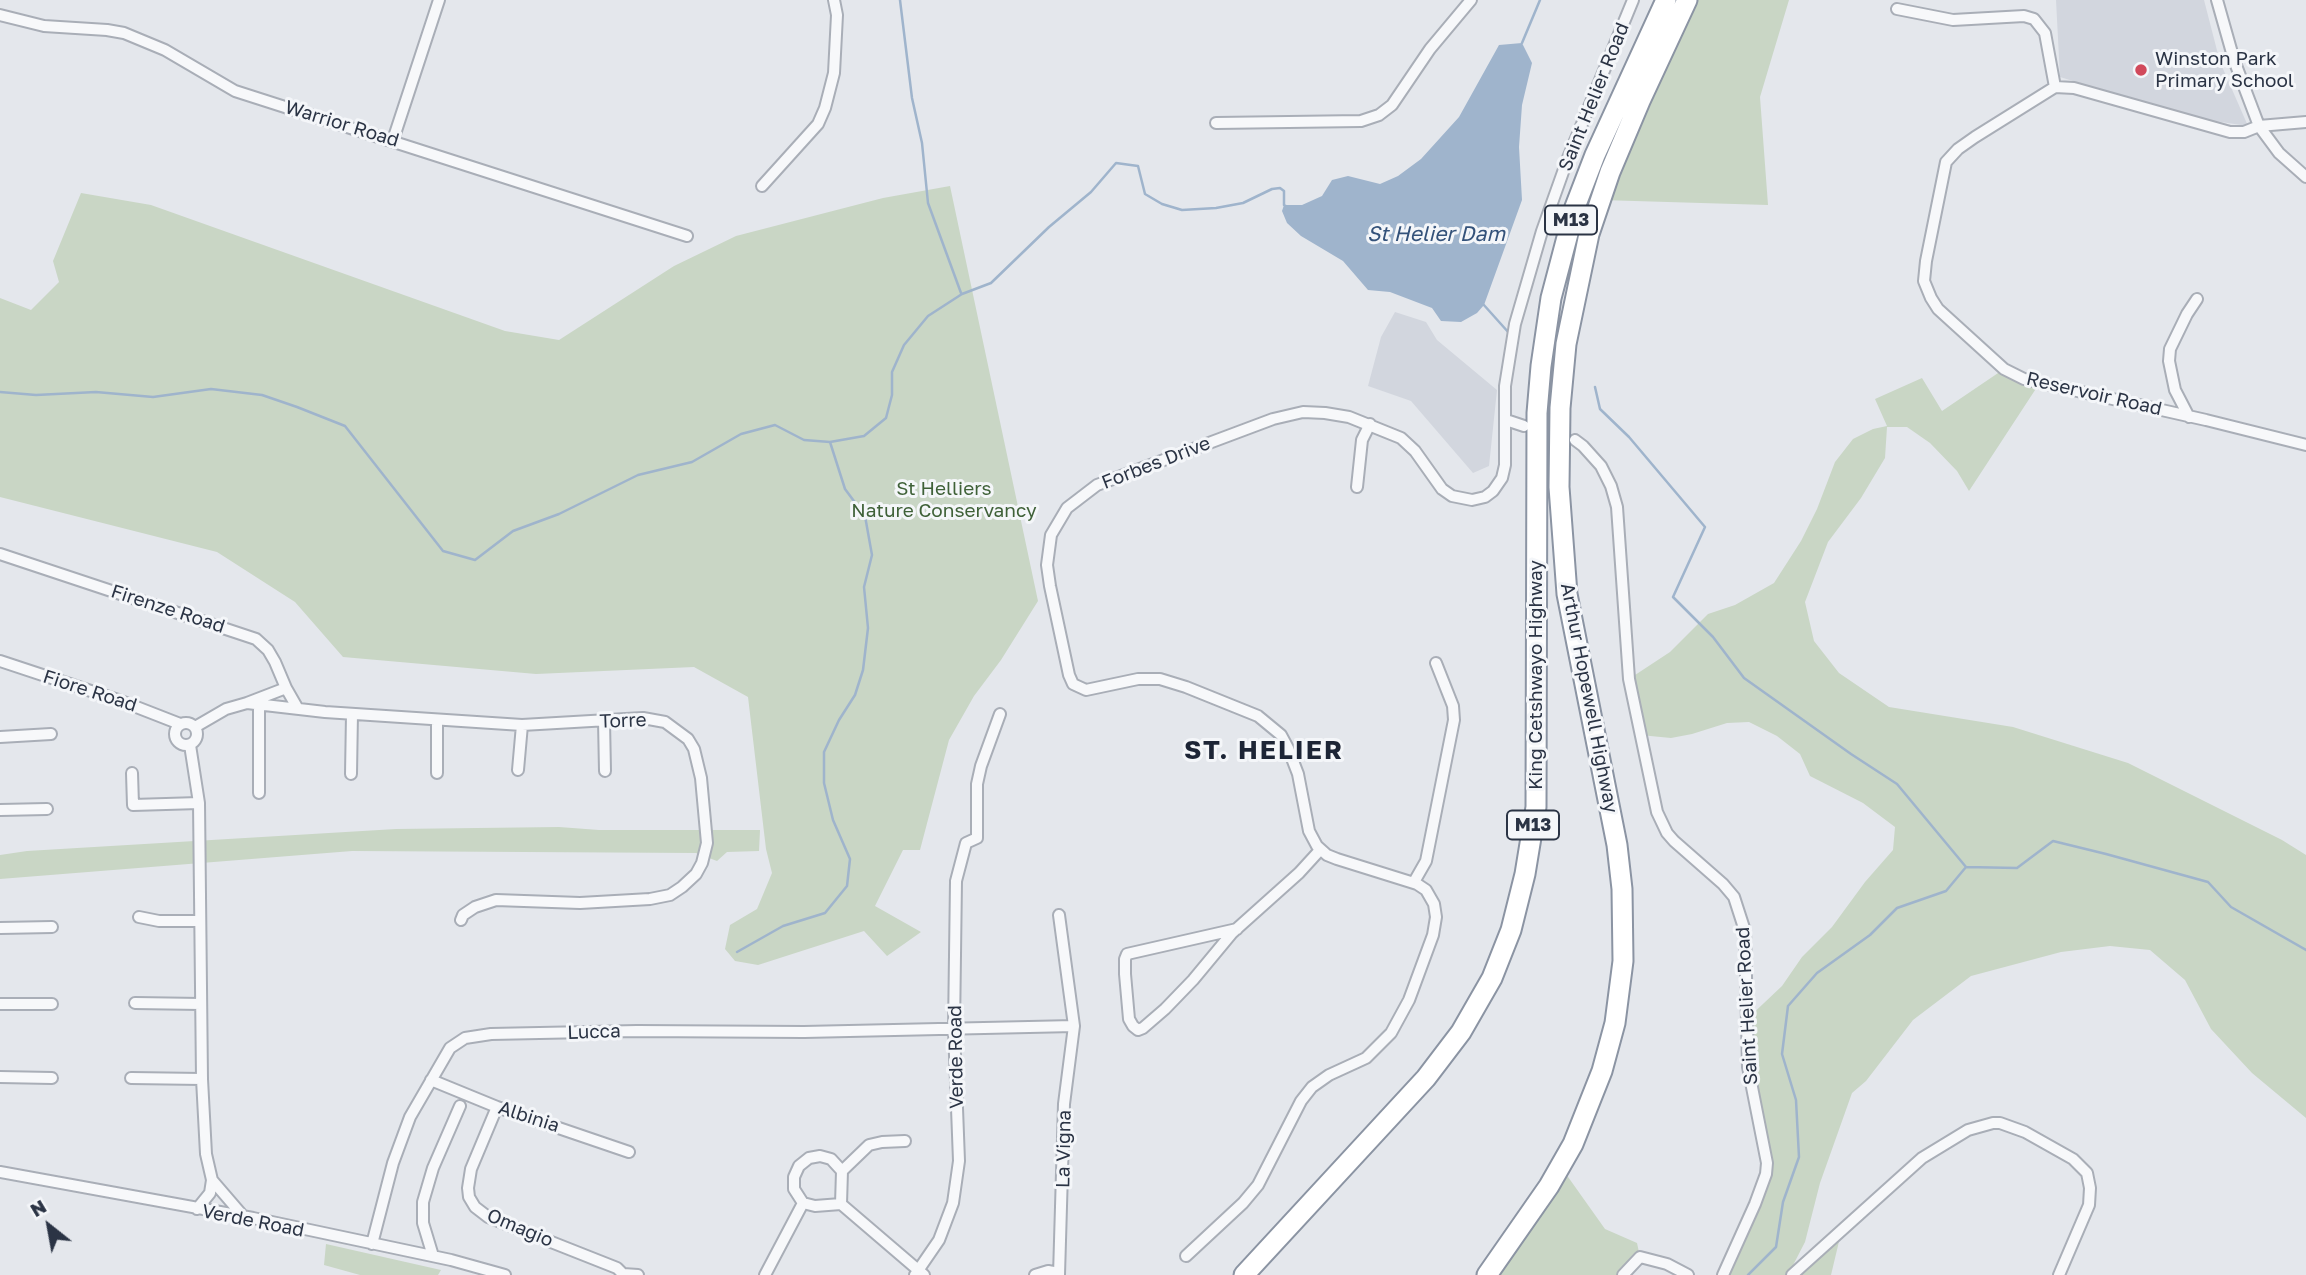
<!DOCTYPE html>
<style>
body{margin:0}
#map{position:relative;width:2306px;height:1275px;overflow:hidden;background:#e4e7ec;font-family:"Golos Text",sans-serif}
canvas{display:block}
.north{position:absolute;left:14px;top:1191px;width:70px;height:70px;-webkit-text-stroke:5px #f4f6f9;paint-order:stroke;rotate:329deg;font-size:19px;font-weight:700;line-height:28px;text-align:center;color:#2b3445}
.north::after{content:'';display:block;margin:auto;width:24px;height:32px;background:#2b3445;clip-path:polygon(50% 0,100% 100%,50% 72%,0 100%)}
</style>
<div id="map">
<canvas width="2306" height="1275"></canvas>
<div class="north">N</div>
</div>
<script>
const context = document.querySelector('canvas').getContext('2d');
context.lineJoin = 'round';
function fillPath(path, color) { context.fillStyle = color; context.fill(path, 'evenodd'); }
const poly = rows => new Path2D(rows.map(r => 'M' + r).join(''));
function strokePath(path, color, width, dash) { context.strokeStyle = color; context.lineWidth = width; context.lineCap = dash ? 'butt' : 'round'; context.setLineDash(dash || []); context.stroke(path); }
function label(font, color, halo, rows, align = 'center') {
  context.font = font + ' "Golos Text",sans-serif'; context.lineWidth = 6; context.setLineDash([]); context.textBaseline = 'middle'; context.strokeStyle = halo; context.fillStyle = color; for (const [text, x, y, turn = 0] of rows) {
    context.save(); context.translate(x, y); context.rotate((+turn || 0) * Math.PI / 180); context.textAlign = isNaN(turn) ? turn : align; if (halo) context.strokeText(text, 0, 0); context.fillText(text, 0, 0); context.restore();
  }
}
const built = poly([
 [2056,0,2204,0,2220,62,2248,126,2194,118,2060,77],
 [1395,312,1426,322,1437,340,1497,390,1489,466,1473,473,1411,401,1368,386,1381,337]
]);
const green = poly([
 [1687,0,1789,0,1760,97,1768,205,1601,200],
 [950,186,1038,601,1001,660,974,696,949,740,920,850,903,850,875,906,921,932,887,956,864,931,758,965,735,961,725,949,730,925,757,909,772,873,766,849,748,697,694,667,536,674,343,657,295,602,217,552,0,497,0,298,31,310,59,282,53,261,81,193,151,205,505,331,559,340,674,266,736,236,883,198],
 [2004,369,2039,384,1969,491,1957,471,1930,443,1907,427,1887,427,1885,458,1861,498,1828,542,1805,602,1814,641,1839,673,1889,707,2013,727,2128,763,2282,840,2306,855,2306,1118,2252,1073,2211,1029,2185,980,2150,950,2110,946,2061,952,1971,976,1913,1020,1866,1081,1852,1093,1820,1183,1805,1242,1788,1275,1723,1275,1766,1174,1746,1020,1782,986,1802,957,1832,927,1865,882,1893,850,1895,827,1863,803,1810,776,1800,754,1777,736,1749,722,1727,723,1692,734,1671,738,1640,735,1629,679,1670,652,1708,614,1735,605,1774,583,1801,541,1817,509,1835,462,1853,439,1873,429,1887,426,1875,399,1922,378,1942,411],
 [559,827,599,830,760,830,759,851,727,852,717,861,696,853,352,851,0,879,0,855,27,851,396,829],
 [1561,1167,1605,1229,1637,1243,1640,1257,1623,1275,1487,1275],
 [1841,1233,1831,1275,1792,1275],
 [326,1244,441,1270,438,1275,360,1275,324,1265]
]);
const water = poly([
 [1522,43,1532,63,1522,105,1519,147,1522,200,1484,305,1477,313,1461,322,1441,321,1432,308,1390,292,1368,290,1343,261,1301,236,1287,223,1282,211,1284,205,1302,205,1322,196,1332,180,1348,176,1380,184,1398,176,1421,159,1459,117,1499,45]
]);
const stream = poly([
 [900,0,912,98,922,143,928,203,961,293],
 [1522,43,1540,0],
 [1483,304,1509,333],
 [1595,387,1600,409,1629,437,1705,527,1673,597,1713,637,1744,678,1851,754,1897,784,1966,867,2017,868,2053,841,2106,854,2208,882,2231,907,2306,950],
 [0,392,36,395,96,392,153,397,211,389,262,395,297,407,345,426,443,551,475,560,513,531,559,514,638,475,692,462,741,434,775,425,804,440,830,442,864,436,886,418,892,395,892,372,904,345,928,316,962,294,991,283,1049,227,1091,192,1116,163,1138,166,1145,194,1162,204,1182,210,1216,208,1243,203,1272,189,1280,188,1284,191,1284,205,1286,206],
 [737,952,783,926,825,913,847,886,850,859,833,820,824,783,824,752,839,720,855,695,863,670,868,628,864,587,872,555,865,516,845,489,830,442],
 [1748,1275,1776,1247,1783,1202,1799,1157,1796,1100,1782,1054,1788,1006,1817,973,1870,935,1897,908,1946,891,1966,867]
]);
const street = poly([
 [2217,0,2234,60,2259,126,2279,153,2306,177],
 [1897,9,1953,20,2024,16,2034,19,2045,33,2055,87],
 [0,15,44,26,107,30,124,33,165,50,235,91,687,236],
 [2306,122,2259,126,2244,132,2230,132,2074,88,2055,87,1975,137,1958,149,1946,162,1926,261,1924,281,1931,298,1938,309,2004,369,2024,379,2206,420,2306,445],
 [1216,123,1361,121,1379,115,1392,105,1430,49,1471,0],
 [393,140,439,0],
 [762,186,818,124,825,108,834,73,837,15,834,0],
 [2189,417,2175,390,2169,361,2170,349,2187,314,2197,299],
 [1506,420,1524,426],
 [1575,440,1583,446,1601,466,1611,486,1617,507,1629,679,1657,812,1667,833,1674,841,1723,884,1734,897,1745,931,1748,1067,1767,1163,1766,1174,1755,1204,1723,1275],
 [1357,487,1362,440,1370,424],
 [0,554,256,639,268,650,275,662,286,688,298,709],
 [0,661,121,701,180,724],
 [259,701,259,793],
 [247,703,325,712,522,725,643,718,665,722,688,739,694,749,701,778,707,843,702,863,696,874,682,887,670,895,650,899,580,903,496,900,475,907,463,915,461,920],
 [437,720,437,773],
 [604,721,605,771],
 '175 734a11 11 0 1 1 22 0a11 11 0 1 1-22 0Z',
 [195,727,226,709,247,703,286,688],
 [0,737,51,734],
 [190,745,199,803,202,1079,206,1154,212,1180,210,1193,197,1209],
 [518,770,522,725],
 [132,773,133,805,199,803],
 [351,774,352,714],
 [0,810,47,809],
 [1414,882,1426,861,1454,720,1453,706,1436,663],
 [1059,915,1074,1026],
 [139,917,159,921,200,921],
 [0,928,52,927],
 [1237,929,1127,954,1125,959,1125,974,1129,1019,1133,1026,1138,1030,1143,1028,1165,1009,1193,980,1232,933,1299,873,1320,850],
 [135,1003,201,1004],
 [0,1004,52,1004],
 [0,1077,52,1078],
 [131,1078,202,1079],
 [431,1080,497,1107,629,1152],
 [497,1107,471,1169,468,1188,469,1197,475,1207,488,1217,617,1268,624,1275],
 [820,1156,831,1159,842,1171,841,1204,815,1206,803,1203,794,1189,794,1177,799,1166,809,1158,820,1156],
 [842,1171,869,1145,882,1142,905,1141],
 [0,1172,253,1218,451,1260,505,1275],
 [212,1180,243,1216],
 [841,1204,924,1275],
 [372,1244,393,1163,410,1117,450,1048,465,1038,491,1034,637,1031,804,1032,1074,1026,1064,1104,1059,1275],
 [433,1256,423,1223,423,1202,433,1168,460,1106],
 [1186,1256,1243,1203,1258,1185,1301,1101,1312,1087,1329,1075,1366,1058,1391,1033,1409,1000,1433,935,1436,917,1434,904,1426,890,1417,884,1337,859,1327,855,1317,846,1309,831,1298,774,1288,748,1281,735,1258,716,1186,687,1160,679,1138,679,1086,690,1073,684,1069,675,1050,586,1047,565,1051,535,1067,508,1097,485,1273,419,1303,412,1325,413,1349,417,1401,438,1415,451,1442,489,1452,496,1472,500,1485,497,1493,491,1502,478,1505,465,1505,386,1515,324,1542,231,1568,158,1633,0],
 [623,1274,638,1275],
 [765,1275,803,1203],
 [915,1275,939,1240,953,1203,959,1161,954,1029,956,881,966,843,977,838,977,784,981,766,1000,714],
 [1035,1275,1048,1271,1059,1273],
 [1623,1275,1640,1257,1667,1264,1688,1275],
 [1792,1275,1922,1158,1968,1130,1993,1123,2000,1123,2025,1132,2073,1159,2087,1173,2090,1188,2089,1205,2059,1275]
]);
const highway = poly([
 [1244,1275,1426,1078,1461,1032,1492,978,1511,930,1525,874,1536,807,1537,413,1541,366,1551,298,1575,207,1595,155,1666,0],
 [1487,1275,1549,1186,1573,1144,1602,1071,1615,1023,1623,961,1622,889,1617,845,1567,594,1559,487,1560,408,1566,344,1589,234,1610,172,1640,101,1687,0]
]);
const markers = [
 [2141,70,7,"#d1495b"]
];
const shields = [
 [1571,220,52],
 [1533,825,52]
];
const shieldNames = [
 ["M13",1571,220],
 ["M13",1533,825]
];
const poiNames = [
 ["Winston Park",2155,59],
 ["Primary School",2155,81]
];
const streetNames = [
 ["Saint Helier Road",1594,97,-68],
 ["Warrior Road",342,124,17],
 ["Reservoir Road",2094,394,13],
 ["Forbes Drive",1156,463,-21],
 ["Firenze Road",168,609,18],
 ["King Cetshwayo Highway",1536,675,-90],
 ["Fiore Road",90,691,18],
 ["Arthur Hopewell Highway",1589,698,79],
 ["Torre",623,721,-2],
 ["Saint Helier Road",1747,1006,-93],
 ["Lucca",594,1032,-2],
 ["Verde Road",956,1057,-91],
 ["Albinia",529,1117,18],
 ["La Vigna",1064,1149,-89],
 ["Verde Road",253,1221,11],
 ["Omagio",520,1228,23]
];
const parkNames = [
 ["St Helliers",944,489],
 ["Nature Conservancy",944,511]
];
const waterNames = [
 ["St Helier Dam",1436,234]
];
const districtNames = [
 ["ST. HELIER",1264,751]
];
fillPath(built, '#d2d6de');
fillPath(green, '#c9d6c5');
fillPath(water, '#9fb4cc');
strokePath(stream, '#9fb4cc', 2.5);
strokePath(street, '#a9aeb7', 14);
strokePath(highway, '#8b94a3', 23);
strokePath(street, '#f7f8fa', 10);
strokePath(highway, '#fff', 19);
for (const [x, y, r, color] of markers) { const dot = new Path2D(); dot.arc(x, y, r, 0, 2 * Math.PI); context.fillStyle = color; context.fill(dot); strokePath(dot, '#f4f6f9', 2.5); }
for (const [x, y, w] of shields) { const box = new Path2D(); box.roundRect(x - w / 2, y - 14.5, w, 29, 5); context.fillStyle = '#f4f6f9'; context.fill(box); strokePath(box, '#2b3445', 2); }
label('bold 18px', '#2b3445', null, shieldNames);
label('19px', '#2b3445', '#f4f6f9', poiNames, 'left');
label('19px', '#2b3445', '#f4f6f9', streetNames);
label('19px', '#3f6138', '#f4f6f9', parkNames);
label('italic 21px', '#34527a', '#f4f6f9', waterNames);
context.letterSpacing = '2px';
label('bold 26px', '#1d2536', '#f4f6f9', districtNames);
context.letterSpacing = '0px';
</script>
